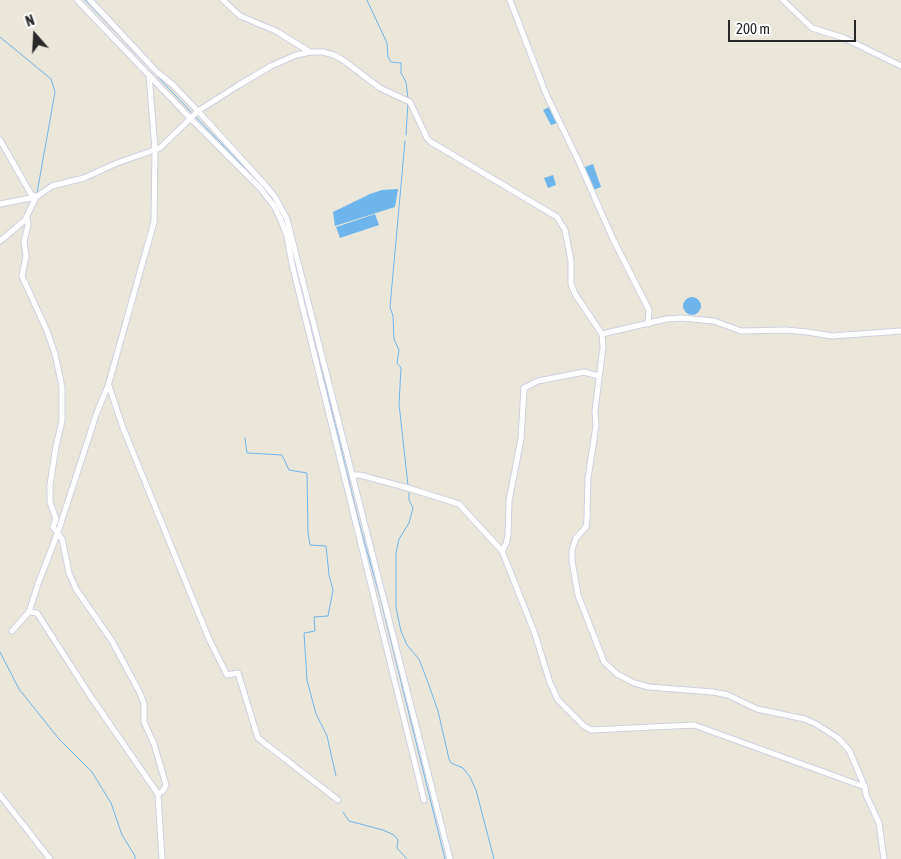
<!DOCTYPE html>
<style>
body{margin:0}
#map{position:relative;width:901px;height:859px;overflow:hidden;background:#eae6da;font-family:"Asap Condensed",sans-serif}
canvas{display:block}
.north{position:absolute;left:10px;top:10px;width:50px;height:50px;-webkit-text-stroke:4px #fff;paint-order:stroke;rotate:341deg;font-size:14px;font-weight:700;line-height:20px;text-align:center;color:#282828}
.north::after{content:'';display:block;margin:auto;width:18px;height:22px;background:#282828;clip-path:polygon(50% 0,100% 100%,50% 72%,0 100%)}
.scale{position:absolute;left:728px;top:20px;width:128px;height:22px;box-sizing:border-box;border:2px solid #282828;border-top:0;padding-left:6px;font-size:15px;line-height:18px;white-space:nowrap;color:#282828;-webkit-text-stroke:4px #fff;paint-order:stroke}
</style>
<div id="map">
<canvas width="901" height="859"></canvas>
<div class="north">N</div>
<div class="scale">200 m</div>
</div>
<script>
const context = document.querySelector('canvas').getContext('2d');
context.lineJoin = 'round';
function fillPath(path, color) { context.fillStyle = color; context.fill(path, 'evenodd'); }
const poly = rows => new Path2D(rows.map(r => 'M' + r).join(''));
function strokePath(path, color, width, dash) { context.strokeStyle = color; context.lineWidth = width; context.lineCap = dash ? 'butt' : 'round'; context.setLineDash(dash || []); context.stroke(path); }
const water = poly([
 [549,107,557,123,551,125,543,110],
 [593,164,601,187,593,190,585,167],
 [553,175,556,185,548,188,544,178],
 [398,189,395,207,335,226,333,212,370,194,382,190],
 [375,214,379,225,340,238,336,227],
 '683 306a9 9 0 1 1 18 0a9 9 0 1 1-18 0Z'
]);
const stream = poly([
 [85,0,193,114],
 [367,0,387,43,388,57,391,62,401,63,401,73,406,82,408,98],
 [0,37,51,79,55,92,37,193],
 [195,116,265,189],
 [406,135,408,102],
 [405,141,390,307,393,316,394,339,399,350,397,363,401,368,399,404,408,485],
 [294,256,360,526,381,601,445,859],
 [245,438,247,453,282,455,289,470,307,473,308,533,310,545,326,546,329,575,333,590,328,616,314,617,315,631,304,633,307,680,316,714,327,736,336,776],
 [409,493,409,500,413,508,409,523,399,539,396,553,396,608,401,631,407,645,419,659,427,680,438,711,449,759,451,763,463,768,470,777,476,790,494,859],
 [0,652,19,689,59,739,92,772,111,803,122,835,135,856,135,859],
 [343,812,349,821,383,830,394,835,398,840,397,848,407,859]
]);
const minor = poly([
 [77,0,191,119,260,188,274,206,280,218,287,236,292,264,424,800],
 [90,0,157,72,172,84,198,111,266,186,275,197,287,219,450,859],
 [223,0,240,16,276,31,310,52],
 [510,0,546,94,578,160,613,239,649,310,648,324],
 [783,0,812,28,844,38,901,66],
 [0,140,31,194,36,197,52,186,84,178,117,163,160,148,198,111,239,85,271,66,296,55,311,52,323,52,334,55,343,60,380,88,410,102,427,138,431,142,557,217,565,230,571,261,571,284,575,294,602,334,603,347,595,411,596,426,588,478,587,519,586,527,576,538,572,550,572,561,578,595,604,662,617,674,634,683,649,687,713,692,728,695,757,709,805,719,816,724,838,738,849,750,865,787,866,795,879,823,884,859],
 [0,204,36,197],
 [27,218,28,225,24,242,26,256,22,276,47,331,55,354,62,387,62,421,56,446,50,485,50,502,56,519,53,527,62,539,69,573,76,589,112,641,140,693,144,704,144,722,154,744,166,785,163,791,158,794],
 [0,241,25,220,36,197],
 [602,334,666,319,681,318,714,321,741,331,786,330,807,332,832,336,901,331],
 [109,386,123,428,209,639,227,675,238,673,258,738,338,800],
 [353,475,360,475,408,488,459,504,502,551,535,634,550,683,558,700,584,726,591,730,694,725,865,787],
 [502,551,506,544,508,535,509,501,521,439,524,388,538,381,584,372,599,376],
 [29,612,37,613,89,694,158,794,162,859],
 [12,631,29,612,38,584,58,532,97,412,108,386,154,222,155,149,149,75],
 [0,795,50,859]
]);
fillPath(water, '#6eb5eb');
strokePath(stream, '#6eb5eb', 1);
strokePath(minor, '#cfd0e1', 7);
strokePath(minor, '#fff', 5);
</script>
